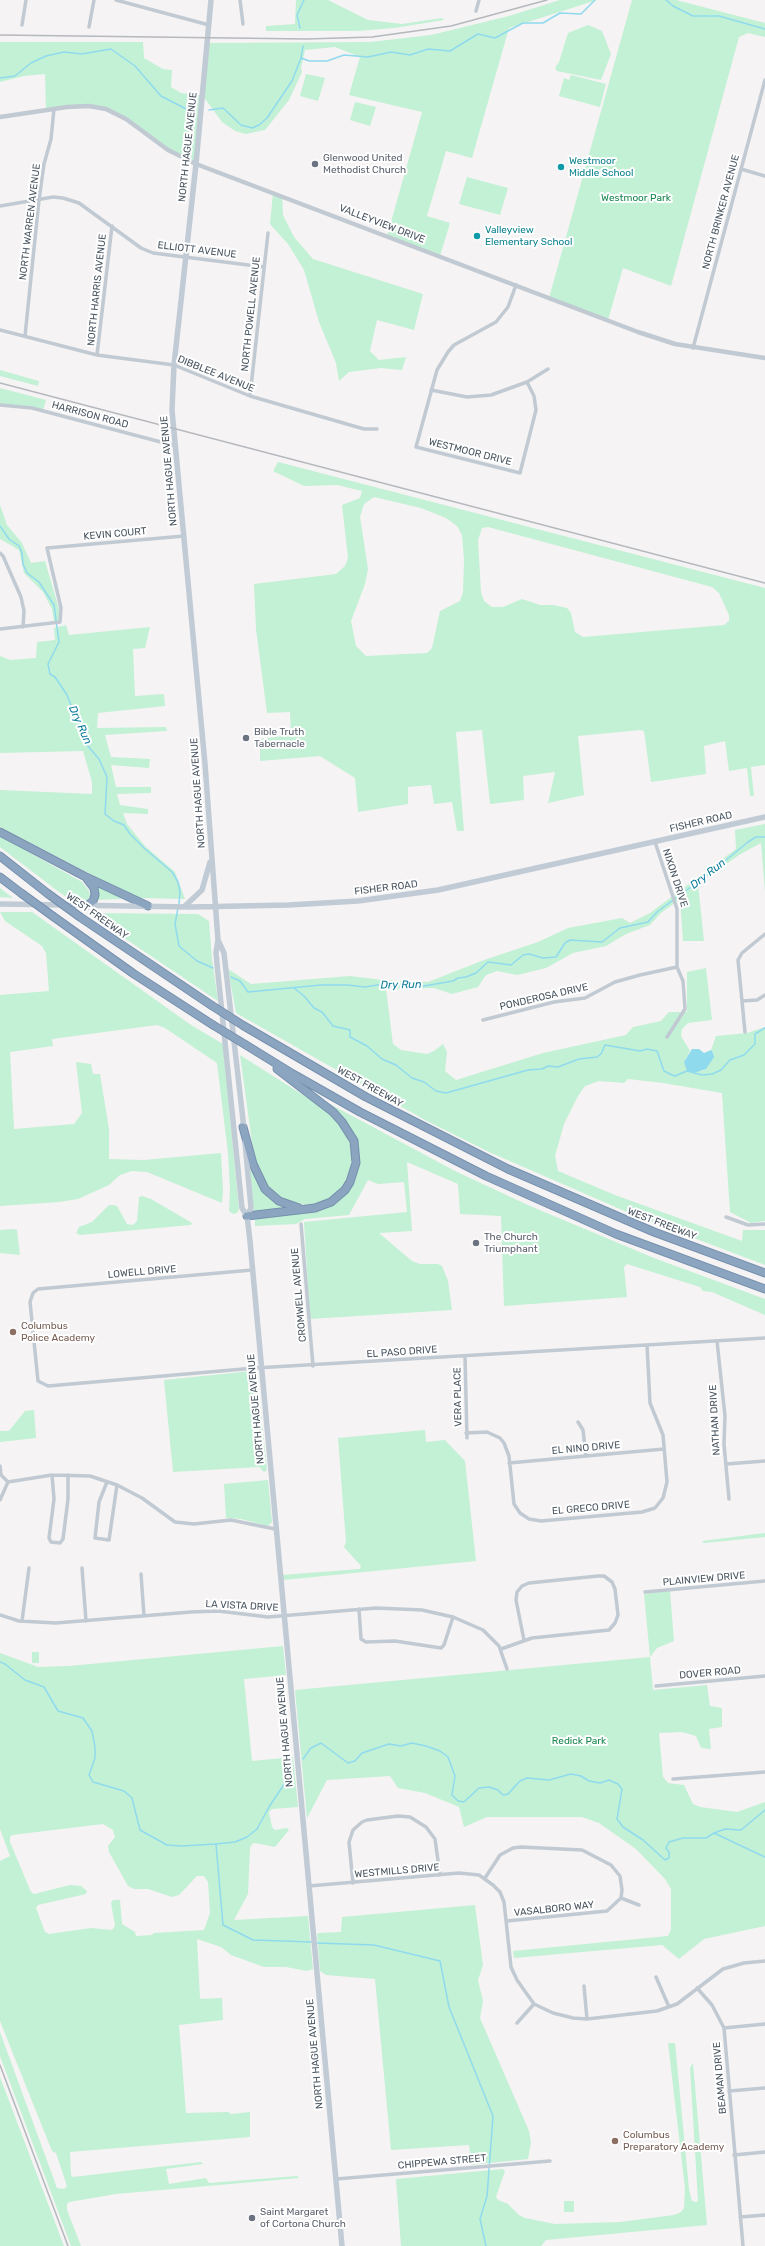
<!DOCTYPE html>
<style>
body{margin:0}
canvas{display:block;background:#f5f3f3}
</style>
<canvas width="765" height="2246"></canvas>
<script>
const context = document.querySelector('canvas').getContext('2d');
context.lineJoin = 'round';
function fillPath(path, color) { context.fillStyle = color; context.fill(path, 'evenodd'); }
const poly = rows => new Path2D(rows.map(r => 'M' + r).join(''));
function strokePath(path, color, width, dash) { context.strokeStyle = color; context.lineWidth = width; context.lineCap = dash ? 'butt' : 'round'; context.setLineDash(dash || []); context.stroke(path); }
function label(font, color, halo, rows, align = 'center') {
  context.font = font + ' Rubik,sans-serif'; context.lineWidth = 4; context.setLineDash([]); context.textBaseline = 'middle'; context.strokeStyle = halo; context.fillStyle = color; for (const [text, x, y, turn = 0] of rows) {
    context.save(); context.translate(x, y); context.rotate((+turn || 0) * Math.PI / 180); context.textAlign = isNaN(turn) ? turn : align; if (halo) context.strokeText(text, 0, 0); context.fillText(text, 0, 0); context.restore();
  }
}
const green = poly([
 [296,0,328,0,368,20,402,24,442,18,444,20,394,28,358,31,266,31,266,26,295,24],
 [560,0,597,0,509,28,472,158,446,151,427,216,450,223,440,256,387,236,422,112,349,95,360,57,335,47,305,50,301,68,302,72,289,100,265,130,246,134,235,131,222,122,203,96,196,164,176,155,126,119,95,107,46,110,45,74,24,76,0,82,0,42,143,42,144,58,163,69,172,70,171,87,181,93,202,95,207,43,370,42,431,35,509,16],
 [632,0,676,0,765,23,765,37,748,33,739,37,671,286,623,268,608,320,549,298],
 [588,25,602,31,611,54,601,80,557,71,555,68,559,62,568,33],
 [306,74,325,78,318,101,300,96],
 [571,75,606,84,600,107,559,96,564,78,569,80],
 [355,102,376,107,370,126,350,120],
 [467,177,508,188,500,215,459,204],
 [273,193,282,197,283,215,294,237,313,259,423,294,414,330,377,320,370,351,379,360,406,357,402,370,381,368,349,372,339,381,336,363,319,322,304,270,288,244,270,224],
 [0,370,39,381,38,386,0,376],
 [0,388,46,400,43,410,0,405],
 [278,462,765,588,765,765,751,767,754,796,750,796,747,768,729,771,725,741,704,746,706,774,651,782,644,731,640,730,578,736,584,795,548,803,555,772,523,776,524,800,490,804,482,730,456,732,464,831,457,831,452,802,434,804,431,785,408,787,408,804,358,812,355,778,320,756,260,761,260,739,291,735,290,712,267,713,256,629,254,584,336,574,345,566,348,558,342,505,360,498,362,491,337,485,304,486,273,471],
 [374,497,421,508,446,518,457,526,462,535,464,560,463,592,460,601,440,611,432,648,427,653,366,656,356,646,351,621,365,584,368,569,360,517,364,504],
 [488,527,712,587,719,593,729,615,729,621,724,625,583,637,575,632,571,613,567,608,553,605,540,605,522,599,503,607,492,607,484,601,481,592,478,540,482,528],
 [0,505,7,525,22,543,31,563,45,561,59,609,60,620,54,622,52,609,43,592,24,573,19,550,0,539],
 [66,625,69,635,150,627,145,648,133,649,135,696,164,694,165,706,98,713,97,728,166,727,167,731,105,735,111,757,150,759,149,768,111,765,116,787,151,787,151,793,117,794,120,805,148,809,148,814,123,813,127,824,145,846,175,872,185,899,141,898,123,891,0,827,0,790,92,794,92,782,83,751,0,753,0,656,10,660,36,658,37,642,55,640,54,628],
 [765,824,765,892,761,843,739,855,698,884,704,941,683,941,680,899,661,913,650,925,626,934,606,946,573,953,546,968,517,975,497,971,486,975,478,987,452,994,434,988,386,989,393,1044,401,1050,427,1054,434,1051,443,1044,447,1052,445,1071,456,1080,543,1053,626,1035,633,1027,661,1021,669,1012,687,1012,687,972,706,968,712,1020,688,1023,682,1029,681,1036,690,1051,684,1062,696,1071,703,1071,713,1053,711,1050,716,1036,747,1033,765,1027,765,1221,751,1223,730,1212,722,1093,663,1083,628,1079,624,1083,599,1081,585,1086,578,1096,564,1124,555,1156,558,1171,615,1195,742,1241,743,1230,765,1230,765,1265,636,1216,489,1152,425,1120,236,1013,228,969,251,984,350,976,383,980,428,982,484,960,538,942,568,928,622,918,630,923,650,913,736,849,735,830],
 [0,836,82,882,89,891,90,896,87,900,69,899,55,889,0,847],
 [96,884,121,896,121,899,97,900],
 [0,888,13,898,0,897],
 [0,912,32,912,191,1025,223,1044,239,1209,237,1213,233,1214,229,1211,230,1190,228,1153,217,1063,165,1028,157,1025,52,1039,53,1046,10,1052,14,1129,74,1124,82,1113,76,1062,91,1064,93,1074,100,1074,109,1129,109,1159,144,1160,221,1153,223,1191,222,1203,147,1172,132,1171,120,1175,109,1185,78,1199,59,1202,0,1206,0,995,49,991,46,953,42,946,5,921],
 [87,913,198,914,209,921,212,959,218,1001],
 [240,1055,314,1102,331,1115,342,1127,351,1146,351,1170,343,1186,330,1198,314,1205,290,1203,275,1195,263,1182,254,1157],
 [328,1103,455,1171,530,1206,654,1258,765,1299,765,1315,712,1292,703,1291,700,1287,627,1264,624,1267,627,1297,504,1306,501,1216,460,1214,458,1184,407,1162,412,1231,379,1233,412,1261,420,1264,438,1264,442,1266,448,1281,452,1310,310,1319,304,1222,407,1212,404,1182,378,1184,368,1180,349,1215,305,1219,296,1224,255,1226,255,1217,313,1212,330,1206,342,1197,358,1149],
 [250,1170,252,1170,257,1181,266,1194,286,1210,254,1213],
 [142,1196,151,1199,192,1223,191,1225,80,1235,76,1233,79,1227,92,1222,109,1205,113,1205,117,1206,127,1224,133,1225,137,1221,139,1197],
 [13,1229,17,1230,20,1255,0,1253,0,1230],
 [252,1371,257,1375,267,1470,264,1472,259,1467,173,1472,164,1380],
 [34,1410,36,1438,0,1442,0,1431,9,1431,25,1411],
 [425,1430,426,1442,445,1440,465,1461,476,1561,283,1580,282,1575,360,1569,361,1566,344,1547,346,1542,338,1438],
 [268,1480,272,1522,268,1526,241,1519,226,1518,224,1484],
 [765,1533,765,1537,704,1543,702,1541],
 [670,1591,674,1641,657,1648,650,1657,653,1690,707,1685,710,1706,722,1708,722,1727,709,1729,711,1749,701,1748,696,1736,682,1732,659,1733,663,1777,668,1783,684,1785,693,1804,700,1807,737,1812,765,1802,765,1926,704,1939,679,1959,662,1945,514,1958,513,1951,668,1936,671,1930,671,1889,665,1879,636,1849,599,1823,582,1817,487,1817,464,1827,459,1807,425,1793,398,1788,390,1776,327,1780,307,1818,295,1690,650,1657,644,1594],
 [283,1646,286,1675,244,1679,252,1761,293,1757,298,1807,272,1809,269,1812,272,1827,275,1830,287,1828,289,1830,275,1847,255,1843,252,1844,250,1848,248,1894,234,1920,308,1916,313,1969,307,1971,286,1967,264,1967,231,1955,221,1947,197,1939,200,1999,222,1998,223,2020,179,2025,186,2113,228,2112,231,2114,250,2112,250,2137,70,2152,71,2175,73,2177,201,2162,203,2164,166,2169,169,2184,206,2178,209,2183,297,2176,299,2178,116,2194,69,2202,67,2204,67,2210,81,2246,71,2246,0,2056,0,2032,57,2188,64,2189,67,2186,56,2153,52,2151,0,2021,0,1861,10,1856,0,1829,0,1653,38,1667,69,1666],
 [103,1824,113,1830,115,1837,108,1846,109,1852,128,1886,134,1889,148,1889,172,1897,179,1895,197,1876,204,1876,208,1882,210,1913,204,1930,154,1933,152,1935,136,1936,135,1932,122,1924,120,1900,113,1900,111,1903,115,1926,112,1930,91,1928,49,1934,45,1932,36,1908,38,1905,86,1894,87,1891,81,1886,70,1885,34,1894,31,1892,10,1842,10,1837,12,1835],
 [32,1652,39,1652,39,1663,32,1663],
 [475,1905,483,1965,478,1980,483,2001,480,2018,529,2131,531,2143,528,2159,471,2165,469,2145,391,2150,375,1979,326,1975,320,1971,317,1935,318,1933,341,1932,342,1917],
 [668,2043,675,2043,689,2189,692,2201,696,2202,698,2201,690,2068,693,2063,707,2225,546,2240,541,2246,401,2246,396,2179,503,2169,505,2171,496,2197,498,2200,508,2204,519,2215,525,2218,555,2224,620,2222,674,2215,681,2212,684,2208,685,2188],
 [0,2077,64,2246,0,2246],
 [564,2201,574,2201,574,2212,564,2212]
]);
const water = poly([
 [692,1049,699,1049,704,1053,711,1050,713,1053,714,1057,706,1069,694,1073,687,1071,684,1062]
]);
const stream = poly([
 [666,0,673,6,693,16,719,16,765,29],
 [300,28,297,15,304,0],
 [301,58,309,61,327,61,344,55,368,57,391,52,410,55,428,49,450,51,478,34,495,38,523,23,543,23,560,13,581,14,595,0],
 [0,78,15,76,31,63,46,56,64,52,82,54,111,49,135,66,161,96,188,110,196,111],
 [209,110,223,108,241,125,252,128,259,125,267,118,292,81,301,58,303,46],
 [0,526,9,539,19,546,22,553,23,564,27,573,39,582,54,605,59,642,48,664,50,674,55,677,67,695,87,745,99,759,107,777,105,814,114,821,124,825,130,834,144,848,172,872,178,882,180,892,179,904],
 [178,908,175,924,179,946,197,961,213,968],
 [231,977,240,981,248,992,321,985,348,985,365,987,390,983,424,986,453,981,458,978,466,977,476,973,488,962,511,965,523,955,529,954,543,958,556,957,565,943,570,940,602,942,620,928,648,922,657,912,714,870,748,842,756,837,765,837],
 [294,988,304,996,314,1008,322,1012,333,1026,350,1030,350,1037,367,1046,382,1059,396,1065,412,1078,424,1082,436,1091,446,1093,528,1070,542,1069,548,1066,558,1067,579,1059,597,1057,601,1054,605,1045,640,1051,647,1049,657,1051,664,1071,672,1075,675,1076,687,1071,702,1075,712,1074,721,1070,730,1060,744,1055,755,1044,755,1034,765,1028],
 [0,1662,5,1664,25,1680,44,1687,58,1711,83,1718,92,1731,95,1747,95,1758,89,1775,93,1782,124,1791,132,1798,140,1830,167,1845,182,1846,216,1844,235,1842,247,1837,257,1829,269,1807,293,1771],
 [303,1759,311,1748,321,1743,348,1763,355,1761,362,1753,389,1744,401,1746,412,1743,426,1746,440,1751,448,1757,455,1776,452,1795,458,1801,464,1802,479,1788,489,1787,498,1790,503,1795,508,1794,520,1781,527,1778,549,1780,571,1774,581,1776,589,1781,600,1783,609,1780,618,1784,622,1789,617,1819,623,1827,643,1840,665,1860,669,1858,669,1852,666,1848,669,1842,683,1838,706,1838,714,1833,725,1829,741,1830,765,1810],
 [714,1833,765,1857],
 [216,1844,223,1925,253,1940,312,1942],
 [316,1943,374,1945,440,1961,449,2007,493,2116,487,2196,480,2219,486,2246]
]);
const minor = poly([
 [116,0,209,25],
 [240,0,243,24],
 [476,11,479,0],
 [22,25,26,0],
 [89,27,94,0],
 [741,169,765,176],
 [0,206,53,197,63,198,79,203,141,248,153,253,264,267],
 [516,285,508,307,496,322,454,345,448,352,437,370,416,447,520,473,536,410,534,396,527,382],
 [0,330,97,355,174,365,250,396,364,429,377,429],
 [25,336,39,200,44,164,51,139,54,109],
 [693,348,765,80],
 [97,355,112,226],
 [431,390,467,397,491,395,527,382,548,369],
 [250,396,268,233],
 [0,405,32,408,176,446],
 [0,553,3,556,21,597,24,611,23,627],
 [0,629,60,622,61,608,47,548,184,536],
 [655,842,677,909,677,967],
 [742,1001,757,1000,765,995],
 [483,1020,554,1002,585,998,615,982,640,975,677,967],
 [745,1032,738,960,742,953,765,934],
 [667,1037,685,1009,683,981,677,967],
 [726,1217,748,1225,765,1224],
 [301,1224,313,1366],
 [252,1270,38,1289,33,1293,30,1302,38,1381,48,1386,255,1368,765,1338],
 [717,1341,725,1416,724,1444,729,1499],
 [465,1356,467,1438],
 [578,1422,583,1430,586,1456],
 [466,1433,487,1432,500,1438,504,1443,509,1456,514,1504,520,1513,529,1519,541,1521,642,1512,655,1508,663,1498,667,1482,663,1435,650,1403,647,1345],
 [509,1463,664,1449],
 [726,1464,765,1461],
 [0,1466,1,1475,8,1482],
 [52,1475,54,1499,49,1538,51,1542,60,1543,63,1539,68,1499,68,1475],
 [8,1482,52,1475,90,1476,117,1485,142,1498,175,1522,194,1524,231,1520,275,1529],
 [107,1482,99,1502,95,1538,109,1540,117,1485],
 [0,1500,8,1482],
 [82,1568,86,1621],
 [141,1574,144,1616],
 [645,1592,765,1581],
 [359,1609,361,1639,366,1642,395,1641,441,1648,444,1645,453,1617],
 [0,1615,19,1621,56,1623,191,1612,218,1611,268,1617,376,1608,422,1610,453,1617,483,1630,499,1646,507,1669],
 [22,1621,29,1568],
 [501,1649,532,1638,609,1630,615,1623,618,1615,615,1589,612,1582,604,1576,598,1576,529,1583,522,1586,517,1592,516,1600,524,1640],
 [656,1686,765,1676],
 [673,1779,765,1772],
 [485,1878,500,1855,513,1848,521,1847,582,1850,611,1865,620,1876,622,1890,621,1898,607,1911,507,1921],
 [353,1883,349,1842,353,1830,362,1822,367,1820,398,1816,410,1817,426,1827,435,1839,440,1875],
 [309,1886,459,1873,479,1875,493,1885,500,1892,504,1902,511,1967,517,1980,534,2004,553,2013,573,2018,587,2019,657,2011,677,2004,723,1969,744,1963,765,1961],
 [621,1898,639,1905],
 [656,1977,669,2007],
 [584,1986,587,2019],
 [697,1988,712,2005,724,2028,743,2246],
 [517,2023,534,2004],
 [724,2028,765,2024],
 [729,2091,765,2088],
 [734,2155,765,2152],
 [336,2179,550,2161],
 [740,2217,765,2215]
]);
const tertiary = poly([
 [0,117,67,107,89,106,106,109,126,119,168,150,196,164,638,332,675,344,765,358]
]);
const secondary = poly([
 [211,0,196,164,174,365,172,410,205,764,218,940,216,953,218,974,242,1208,247,1216],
 [0,904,191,907,289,905,358,901,438,890,765,817],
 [185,906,202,890,210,862],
 [218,940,224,953,244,1129],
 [245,1142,251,1208,247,1216,250,1241,342,2246]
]);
const motorway = poly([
 [0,832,84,876,148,906],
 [0,856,47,893],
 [0,877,21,893],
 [87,879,94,888,95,895,93,901,88,905],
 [54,917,134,974,213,1025],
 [80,917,211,1005],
 [244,1026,366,1097,508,1169,654,1232,765,1273],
 [246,1045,293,1074,360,1112,486,1176,616,1234,765,1289],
 [243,1127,253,1164,265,1189,279,1201,299,1208],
 [247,1216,315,1208,331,1202,345,1190,350,1182,356,1163,354,1141,342,1122,333,1112,277,1069]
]);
const rail = poly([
 [0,35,307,39,372,37,451,26,547,0],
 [0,383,765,583],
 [0,2065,68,2246]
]);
const motorwayBridge = poly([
 [21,893,54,917],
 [47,893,80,917],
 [211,1005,244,1026],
 [213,1025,246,1045]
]);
const markers = [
 [315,164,4,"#6b7280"],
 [561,167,4,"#0f9aa8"],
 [477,236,4,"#0f9aa8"],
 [246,738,4,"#6b7280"],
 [476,1243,4,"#6b7280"],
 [13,1332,4,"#8d6e63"],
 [615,2141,4,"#8d6e63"],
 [252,2218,4,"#6b7280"]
];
const streetNames = [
 ["NORTH HAGUE AVENUE",188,147,-84],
 ["NORTH BRINKER AVENUE",721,212,-75],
 ["NORTH WARREN AVENUE",30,222,-83],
 ["VALLEYVIEW DRIVE",382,224,21],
 ["ELLIOTT AVENUE",197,250,7],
 ["NORTH HARRIS AVENUE",97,290,-84],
 ["NORTH POWELL AVENUE",251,314,-84],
 ["DIBBLEE AVENUE",216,374,22],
 ["HARRISON ROAD",90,415,15],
 ["WESTMOOR DRIVE",470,452,14],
 ["NORTH HAGUE AVENUE",169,471,-95],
 ["KEVIN COURT",115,534,-5],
 ["NORTH HAGUE AVENUE",198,793,-94],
 ["FISHER ROAD",701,822,-13],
 ["NIXON DRIVE",675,878,72],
 ["FISHER ROAD",386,888,-7],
 ["WEST FREEWAY",97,916,35],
 ["PONDEROSA DRIVE",544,997,-13],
 ["WEST FREEWAY",370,1087,29],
 ["WEST FREEWAY",662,1224,21],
 ["LOWELL DRIVE",142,1272,-5],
 ["CROMWELL AVENUE",299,1295,-95],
 ["EL PASO DRIVE",402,1352,-4],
 ["VERA PLACE",458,1397,-91],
 ["NORTH HAGUE AVENUE",256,1409,-95],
 ["NATHAN DRIVE",715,1420,-93],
 ["EL NINO DRIVE",586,1448,-5],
 ["EL GRECO DRIVE",591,1508,-5],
 ["PLAINVIEW DRIVE",704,1579,-5],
 ["LA VISTA DRIVE",242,1606,3],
 ["DOVER ROAD",710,1673,-5],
 ["NORTH HAGUE AVENUE",285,1732,-95],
 ["WESTMILLS DRIVE",397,1871,-5],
 ["VASALBORO WAY",554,1909,-6],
 ["NORTH HAGUE AVENUE",315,2054,-95],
 ["BEAMAN DRIVE",720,2078,-95],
 ["CHIPPEWA STREET",442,2162,-5]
];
const worshipNames = [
 ["Glenwood United",323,158],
 ["Methodist Church",323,170],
 ["Bible Truth",254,732],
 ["Tabernacle",254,744],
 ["The Church",484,1237],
 ["Triumphant",484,1249],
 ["Saint Margaret",260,2212],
 ["of Cortona Church",260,2224]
];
const cultureNames = [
 ["Westmoor",569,161],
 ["Middle School",569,173],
 ["Valleyview",485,230],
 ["Elementary School",485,242]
];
const parkNames = [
 ["Westmoor Park",636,198],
 ["Redick Park",579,1741]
];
const educationNames = [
 ["Columbus",21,1326],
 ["Police Academy",21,1338],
 ["Columbus",623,2135],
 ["Preparatory Academy",623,2147]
];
const waterNames = [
 ["Dry Run",80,725,66],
 ["Dry Run",708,874,-38],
 ["Dry Run",401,985,-1]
];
fillPath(green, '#c3f1d5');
fillPath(water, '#90daee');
strokePath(stream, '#90daee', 1.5);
strokePath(motorway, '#7690ad', 9);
strokePath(minor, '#c1cad2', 3.5);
strokePath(tertiary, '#c1cad2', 4.5);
strokePath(secondary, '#c1cbd6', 5.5);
strokePath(motorway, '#8ba5c1', 7);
strokePath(rail, '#b5b8bd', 1.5);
strokePath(motorwayBridge, '#7690ad', 9, []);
strokePath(motorwayBridge, '#8ba5c1', 7);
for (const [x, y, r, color] of markers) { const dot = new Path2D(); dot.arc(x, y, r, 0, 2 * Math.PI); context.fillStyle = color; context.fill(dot); strokePath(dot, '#fff', 1.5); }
label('10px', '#4a5661', '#fff', streetNames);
label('10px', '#5b616d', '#fff', worshipNames, 'left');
label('10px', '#0d838f', '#fff', cultureNames, 'left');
label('10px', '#17864f', '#fff', parkNames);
label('10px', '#785e54', '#fff', educationNames, 'left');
label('italic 11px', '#0c7c9b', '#fff', waterNames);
</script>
